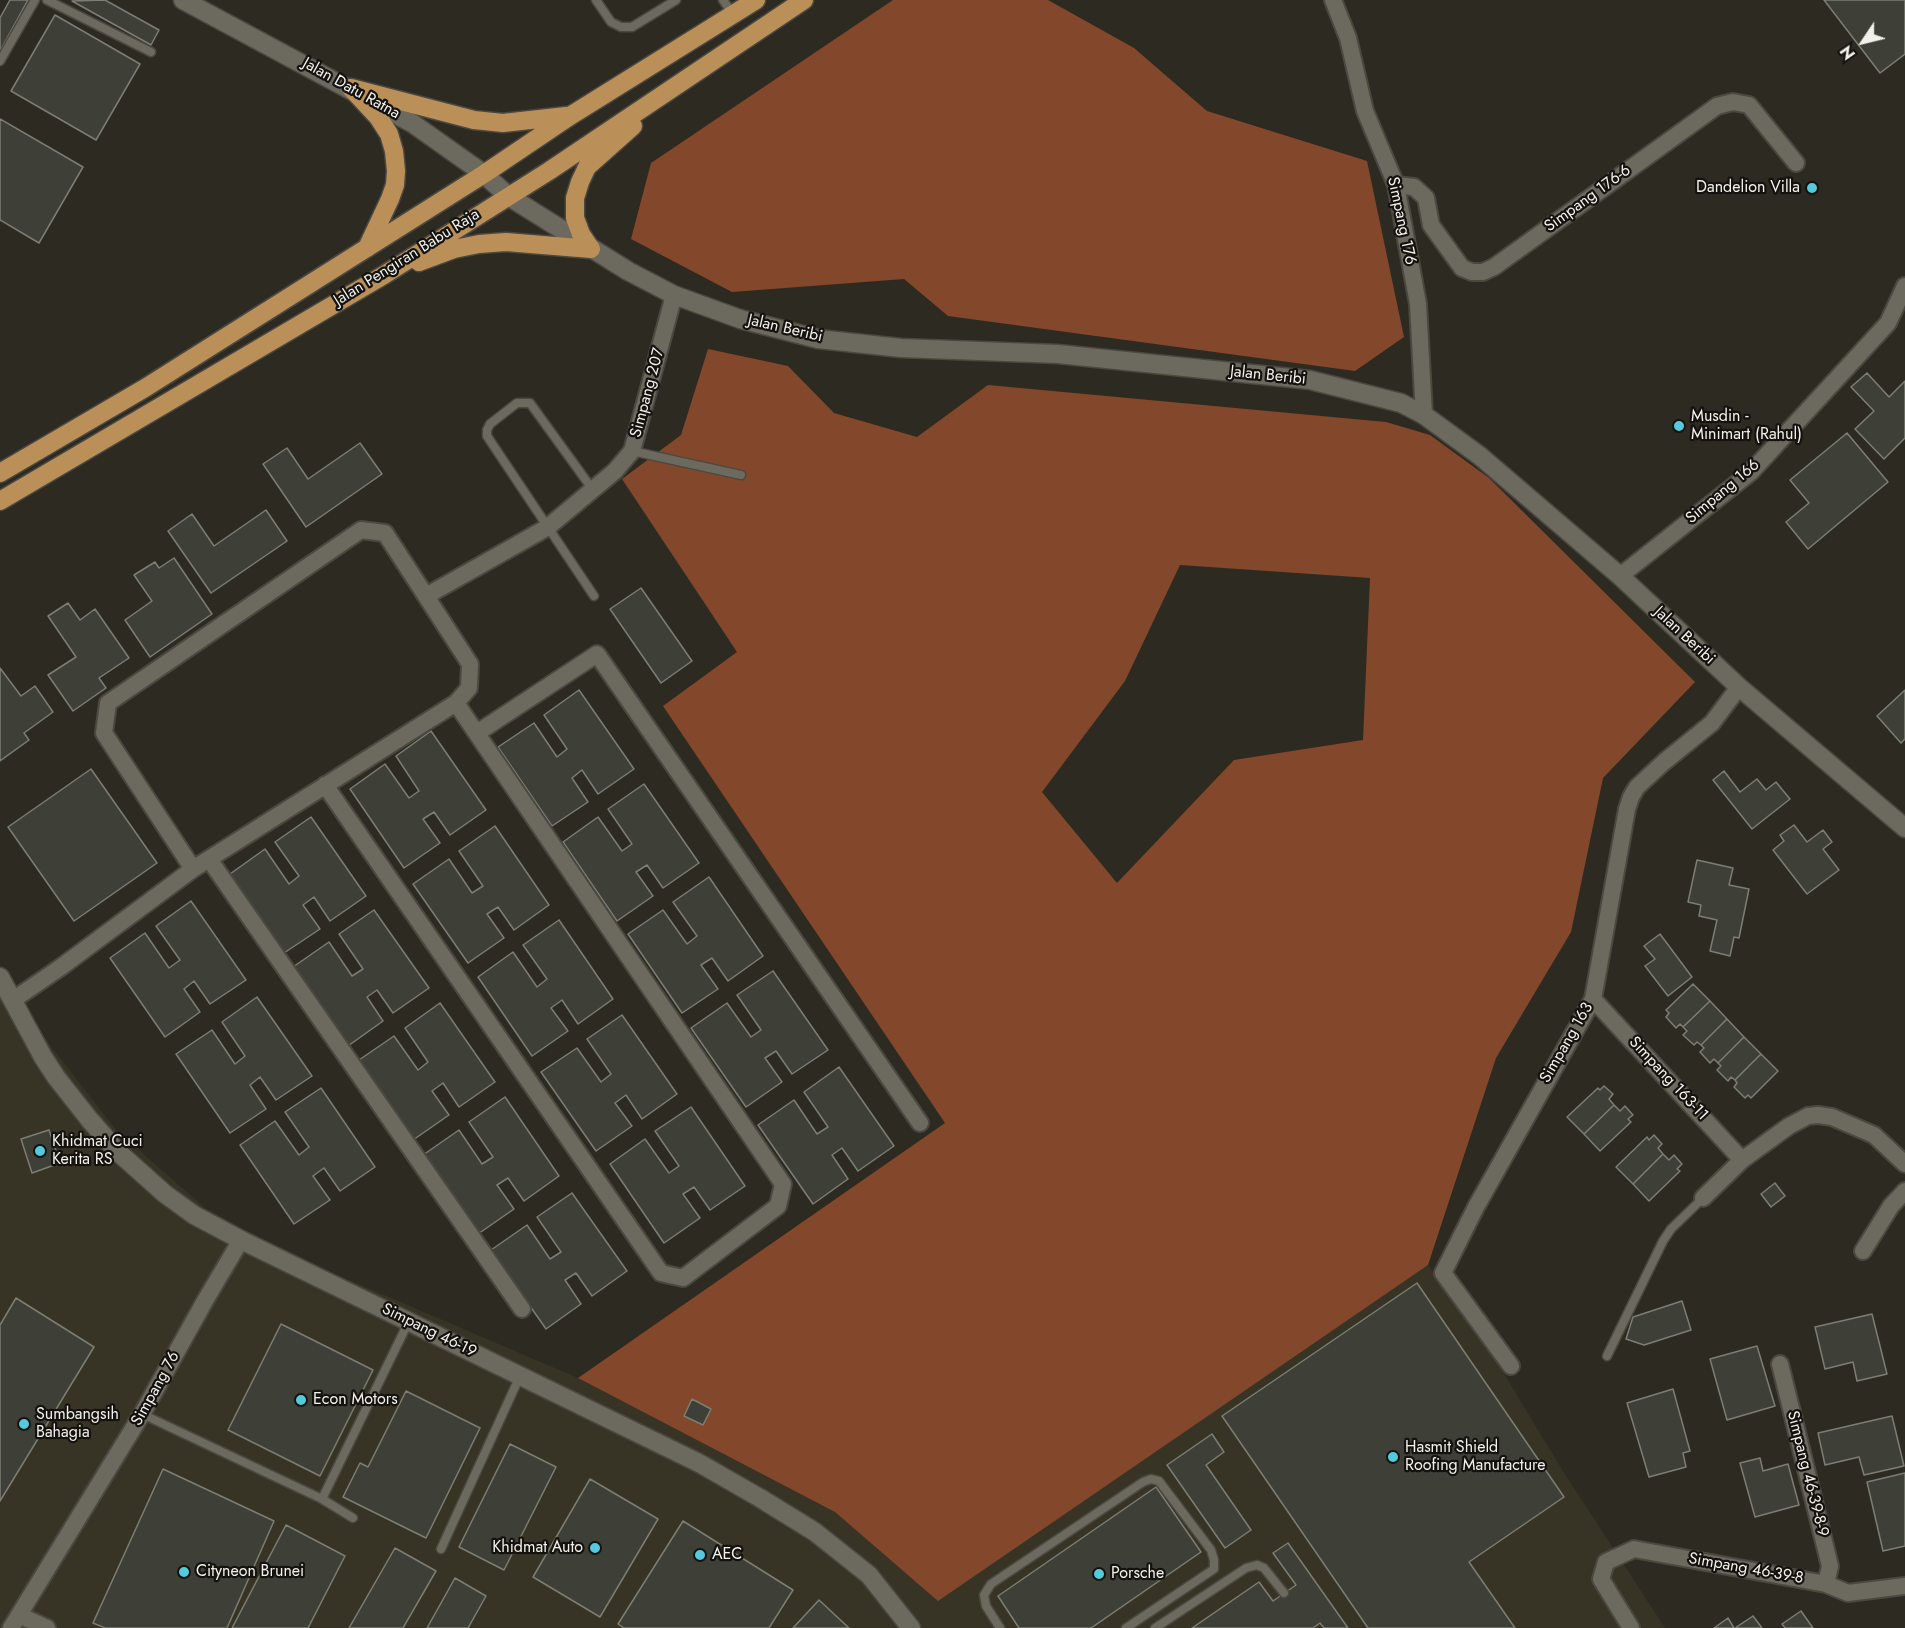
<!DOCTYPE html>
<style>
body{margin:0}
#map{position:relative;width:1905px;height:1628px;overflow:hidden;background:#2d2a21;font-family:Jost,sans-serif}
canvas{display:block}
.north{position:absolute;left:1833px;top:12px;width:60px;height:60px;-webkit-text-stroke:4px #14120f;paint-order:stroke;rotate:235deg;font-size:16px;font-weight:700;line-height:24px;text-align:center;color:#f3f1eb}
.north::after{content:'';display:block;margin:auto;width:21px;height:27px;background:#f3f1eb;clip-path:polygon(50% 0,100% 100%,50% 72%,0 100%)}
</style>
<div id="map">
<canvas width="1905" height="1628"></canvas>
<div class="north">N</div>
</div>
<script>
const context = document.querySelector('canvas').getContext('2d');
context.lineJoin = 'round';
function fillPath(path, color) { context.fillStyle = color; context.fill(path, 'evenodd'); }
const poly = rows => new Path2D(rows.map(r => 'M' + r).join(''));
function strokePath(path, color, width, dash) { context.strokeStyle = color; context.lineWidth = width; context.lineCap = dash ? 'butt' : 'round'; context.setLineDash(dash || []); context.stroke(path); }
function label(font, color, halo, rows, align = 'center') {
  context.font = font + ' Jost,sans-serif'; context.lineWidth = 4.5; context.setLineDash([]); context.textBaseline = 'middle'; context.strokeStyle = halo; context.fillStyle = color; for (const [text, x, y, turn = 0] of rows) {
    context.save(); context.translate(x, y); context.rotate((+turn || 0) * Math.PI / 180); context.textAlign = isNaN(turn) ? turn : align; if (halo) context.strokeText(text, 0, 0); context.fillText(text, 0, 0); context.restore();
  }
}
const built = poly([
 [0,972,53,1049,116,1130,205,1208,293,1256,578,1378,835,1512,938,1600,1428,1265,1435,1275,1443,1273,1561,1468,1665,1628,0,1628]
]);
const forest = poly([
 [893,0,1048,0,1134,48,1207,111,1367,161,1404,337,1355,371,948,316,904,279,732,292,631,239,651,163],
 [708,349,788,366,834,413,917,437,988,385,1386,422,1430,435,1489,478,1695,682,1603,778,1571,932,1496,1058,1428,1265,938,1601,835,1512,578,1378,945,1123,663,706,737,652,622,479,681,435],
 [1180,565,1370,578,1363,740,1234,760,1117,883,1042,792,1125,681]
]);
const building = poly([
 [10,0,28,0,0,51,0,18,10,0],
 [105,0,159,30,151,45,72,1,105,0],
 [1824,0,1905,0,1905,54,1880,73,1824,0],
 [55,15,140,64,96,140,11,91,55,15],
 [0,119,83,167,39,243,0,220,0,119],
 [1867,373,1889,397,1905,381,1905,438,1884,459,1855,429,1874,411,1851,387,1867,373],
 [1847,433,1888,482,1808,549,1786,522,1809,503,1790,480,1847,433],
 [360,443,382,474,306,527,263,464,287,448,308,479,360,443],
 [266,510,287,541,211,593,168,531,192,514,214,546,266,510],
 [174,558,212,614,150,657,125,620,152,601,134,575,155,562,159,568,174,558],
 [641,588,692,661,661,683,610,609,641,588],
 [68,603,80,620,95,609,129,658,99,678,106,688,73,711,48,675,76,657,48,616,68,603],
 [0,668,21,696,35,686,53,712,24,733,29,740,0,761,0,668],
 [579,690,634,769,598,794,582,770,572,778,588,802,552,826,498,747,534,723,557,757,567,749,544,715,579,690],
 [1905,690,1905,739,1901,743,1877,716,1905,690],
 [431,731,486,810,450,835,434,812,423,819,440,843,404,868,350,789,385,764,409,798,419,791,396,756,431,731],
 [91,769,157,863,74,921,8,827,91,769],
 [1724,771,1740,792,1757,779,1766,790,1776,782,1790,799,1752,829,1713,780,1724,771],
 [644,784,699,863,663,888,647,865,636,872,653,896,617,921,563,842,598,817,622,851,632,844,608,809,644,784],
 [311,817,366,896,330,921,314,897,303,905,320,929,284,953,230,874,265,849,289,884,299,876,275,842,311,817],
 [1794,825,1807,842,1823,830,1832,842,1823,849,1839,870,1807,894,1773,850,1784,841,1780,835,1794,825],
 [495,826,549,905,514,930,498,907,487,914,504,938,468,963,413,884,449,859,472,893,483,886,459,851,495,826],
 [1697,860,1733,868,1729,885,1749,889,1739,938,1734,937,1730,956,1710,951,1717,920,1699,916,1701,905,1688,902,1697,860],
 [709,877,763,956,728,981,712,958,701,965,718,989,682,1013,628,934,663,910,687,944,697,936,673,902,709,877],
 [191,901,246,980,210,1004,194,981,184,989,200,1012,165,1037,110,958,145,933,169,968,180,960,156,926,191,901],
 [374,910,429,988,393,1013,377,990,367,997,383,1021,348,1046,293,967,329,942,352,976,363,969,339,934,374,910],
 [559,920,613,999,578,1024,562,1000,551,1008,568,1031,532,1056,478,977,513,952,537,987,547,979,523,945,559,920],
 [1660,934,1692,977,1668,996,1645,966,1655,959,1644,946,1660,934],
 [773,971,828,1050,792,1074,776,1051,765,1058,782,1082,746,1107,691,1028,727,1003,751,1037,761,1030,737,995,773,971],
 [1693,984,1710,1001,1683,1027,1680,1024,1676,1028,1666,1017,1669,1013,1666,1010,1693,984],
 [257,997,312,1076,276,1100,260,1077,250,1085,266,1109,230,1133,176,1054,212,1030,235,1064,245,1056,222,1022,257,997],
 [1710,1001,1727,1019,1701,1045,1697,1042,1694,1045,1683,1035,1687,1031,1683,1027,1710,1001],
 [440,1003,495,1082,459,1107,443,1083,432,1091,449,1115,413,1140,359,1060,394,1036,418,1070,428,1062,405,1028,440,1003],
 [622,1015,677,1094,642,1119,626,1095,615,1103,632,1126,596,1151,541,1072,577,1048,601,1082,611,1074,587,1039,622,1015],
 [1727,1019,1744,1037,1718,1063,1714,1059,1710,1063,1700,1052,1704,1048,1701,1045,1727,1019],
 [1744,1037,1761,1054,1735,1080,1731,1077,1728,1081,1717,1070,1721,1066,1718,1063,1744,1037],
 [1761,1054,1778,1071,1751,1098,1748,1095,1745,1098,1734,1087,1737,1083,1735,1080,1761,1054],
 [839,1067,894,1146,858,1171,842,1148,832,1155,848,1179,813,1204,758,1125,794,1100,817,1134,828,1127,804,1092,839,1067],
 [1604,1086,1613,1094,1609,1099,1614,1105,1584,1134,1567,1117,1598,1088,1600,1090,1604,1086],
 [321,1088,375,1167,340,1191,324,1168,313,1176,330,1200,294,1224,240,1145,275,1121,299,1155,309,1147,285,1112,321,1088],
 [505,1097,559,1176,524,1201,508,1178,497,1185,514,1209,478,1234,423,1155,459,1130,482,1164,493,1157,469,1122,505,1097],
 [1614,1105,1620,1111,1625,1106,1633,1115,1628,1119,1631,1122,1600,1151,1584,1134,1614,1105],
 [691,1107,745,1186,710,1210,694,1187,683,1194,700,1218,664,1243,610,1164,645,1139,669,1173,679,1166,655,1131,691,1107],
 [49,1130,60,1163,32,1173,21,1139,49,1130],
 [1654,1135,1662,1144,1658,1148,1663,1154,1633,1184,1616,1167,1647,1137,1649,1140,1654,1135],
 [1663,1154,1669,1160,1674,1155,1682,1164,1677,1169,1680,1171,1649,1201,1633,1184,1663,1154],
 [1775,1183,1785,1196,1771,1207,1761,1194,1775,1183],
 [572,1193,627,1271,592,1296,576,1273,565,1280,581,1304,546,1329,491,1250,527,1225,550,1259,561,1252,537,1217,572,1193],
 [1417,1283,1564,1497,1469,1562,1515,1628,1368,1628,1222,1416,1417,1283],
 [16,1298,94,1347,0,1501,0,1325,16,1298],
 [1682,1301,1691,1330,1644,1345,1626,1339,1633,1317,1682,1301],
 [1872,1314,1887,1374,1857,1381,1853,1362,1825,1369,1815,1327,1872,1314],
 [281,1324,373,1370,320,1476,228,1430,281,1324],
 [1757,1346,1775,1406,1727,1420,1710,1359,1757,1346],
 [1673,1389,1690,1451,1683,1453,1686,1467,1649,1477,1627,1403,1673,1389],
 [406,1391,480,1428,426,1538,343,1497,360,1463,368,1467,406,1391],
 [692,1399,711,1409,703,1425,684,1416,692,1399],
 [1892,1416,1904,1466,1864,1475,1859,1457,1825,1465,1818,1433,1892,1416],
 [1212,1434,1224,1452,1206,1465,1251,1530,1225,1548,1167,1465,1212,1434],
 [510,1444,556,1467,504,1570,459,1547,510,1444],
 [1760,1458,1763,1471,1788,1464,1799,1505,1755,1517,1740,1463,1760,1458],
 [163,1469,274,1521,227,1628,105,1628,93,1623,163,1469],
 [1905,1473,1905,1546,1883,1551,1867,1482,1905,1473],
 [590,1479,658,1519,600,1617,533,1577,590,1479],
 [1156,1487,1201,1552,1091,1628,1019,1628,998,1596,1156,1487],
 [683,1521,793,1590,769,1628,624,1628,618,1624,683,1521],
 [286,1525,345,1556,308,1628,232,1628,286,1525],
 [1288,1543,1348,1628,1324,1628,1320,1623,1313,1628,1192,1628,1259,1582,1273,1601,1296,1585,1273,1553,1288,1543],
 [395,1548,436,1571,403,1628,349,1628,395,1548],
 [455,1578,486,1596,468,1628,427,1628,455,1578],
 [819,1600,849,1628,793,1628,819,1600],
 [1801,1611,1813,1628,1785,1628,1782,1624,1801,1611],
 [1753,1616,1762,1628,1735,1628,1753,1616],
 [1728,1618,1734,1628,1714,1628,1728,1618]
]);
const lane = poly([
 [47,0,151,52],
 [596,0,611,22,621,27,632,27,676,0],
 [723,0,733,14],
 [0,61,35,0],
 [632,451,741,475],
 [593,490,530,403,517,403,490,424,487,430,487,436,594,596],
 [1607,1356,1663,1241,1671,1229,1703,1198],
 [142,1414,322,1499,409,1321],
 [322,1499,353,1518],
 [441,1549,520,1376],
 [1000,1628,986,1606,984,1595,991,1584,1143,1482,1151,1479,1159,1481,1211,1550,1214,1560,1214,1569,1126,1628],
 [1155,1628,1246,1568,1257,1565,1264,1568,1284,1593]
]);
const street = poly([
 [1333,0,1348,38,1365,111,1396,185,1418,304,1424,415],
 [1396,185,1414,187,1426,198,1431,225,1462,268,1472,272,1483,272,1494,267,1717,106,1733,102,1749,105,1796,163],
 [1620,576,1751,472,1888,323,1905,286],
 [426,596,548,527,615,471,632,451,674,295],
 [477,733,597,654,920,1123],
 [325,785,661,1273,683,1278,778,1206,783,1184,456,703],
 [209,859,522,1309],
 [1593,999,1742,1160],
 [13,1000,61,967,193,869,456,703,469,688,470,664,385,533,361,530,108,703,104,733,193,869],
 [1703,1198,1742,1160,1789,1126,1808,1116,1818,1115,1832,1117,1874,1135,1905,1164],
 [1863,1251,1891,1206,1905,1191],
 [1780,1364,1830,1566,1826,1584],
 [1511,1366,1443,1273,1476,1207,1593,999,1627,809,1631,797,1637,787,1664,762,1712,723,1739,687],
 [19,1615,47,1628],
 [11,1628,142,1414,206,1299,241,1240],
 [1631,1628,1601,1579,1606,1562,1634,1549,1826,1584,1848,1593,1905,1586]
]);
const secondary = poly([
 [183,0,412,123,484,174,508,196,628,271,674,295,740,319,818,339,901,348,1058,354,1310,380,1401,403,1424,415,1480,456,1620,576,1739,687,1905,828],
 [0,977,43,1057,56,1077,89,1119,118,1152,165,1194,194,1215,241,1240,699,1463,760,1498,815,1532,869,1575,911,1628]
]);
const primary = poly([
 [351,88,474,120,503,123,566,116],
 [351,88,378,117,389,134,394,151,396,171,395,185,390,199,367,248],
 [591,249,581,234,575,218,575,198,580,182,587,167,633,126],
 [419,262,454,249,479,244,506,242,591,249],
 [0,473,145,388,484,174,570,116,756,0],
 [0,501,384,275,549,171,804,0]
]);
const markers = [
 [1812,188,6,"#54cadd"],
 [1679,426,6,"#54cadd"],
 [40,1151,6,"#54cadd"],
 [301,1400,6,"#54cadd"],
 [24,1424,6,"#54cadd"],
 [1393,1457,6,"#54cadd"],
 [595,1548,6,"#54cadd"],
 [700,1555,6,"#54cadd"],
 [184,1572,6,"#54cadd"],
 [1099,1574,6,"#54cadd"]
];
const streetNames = [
 ["Jalan Datu Ratna",351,89,29],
 ["Simpang 176-6",1588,199,-36],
 ["Simpang 176",1401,221,78],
 ["Jalan Pengiran Babu Raja",407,258,-32],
 ["Jalan Beribi",785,329,13],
 ["Jalan Beribi",1268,376,6],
 ["Simpang 207",648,393,-75],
 ["Simpang 166",1723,492,-40],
 ["Jalan Beribi",1684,636,43],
 ["Simpang 163",1567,1043,-60],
 ["Simpang 163-11",1668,1079,47],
 ["Simpang 46-19",429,1331,26],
 ["Simpang 76",156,1389,-61],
 ["Simpang 46-39-8-9",1807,1474,76],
 ["Simpang 46-39-8",1746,1569,10]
];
const poiNames = [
 ["Dandelion Villa",1800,188,"right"],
 ["Musdin -",1691,417],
 ["Minimart (Rahul)",1691,435],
 ["Khidmat Cuci",52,1142],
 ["Kerita RS",52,1160],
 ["Econ Motors",313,1400],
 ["Sumbangsih",36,1415],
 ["Bahagia",36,1433],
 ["Hasmit Shield",1405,1448],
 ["Roofing Manufacture",1405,1466],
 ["Khidmat Auto",583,1548,"right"],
 ["AEC",712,1555],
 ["Cityneon Brunei",196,1572],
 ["Porsche",1111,1574]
];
fillPath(built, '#383425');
fillPath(forest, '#83482b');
fillPath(building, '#3e4037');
strokePath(building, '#7c7e74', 1.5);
strokePath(lane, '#4a4840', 11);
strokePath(street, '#4a4840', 20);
strokePath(secondary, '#4a4840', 21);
strokePath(primary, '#4a4840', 21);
strokePath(lane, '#6c695f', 8);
strokePath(street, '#6c695f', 16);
strokePath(secondary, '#6c695f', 18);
strokePath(primary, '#bb8f58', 18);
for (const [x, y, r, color] of markers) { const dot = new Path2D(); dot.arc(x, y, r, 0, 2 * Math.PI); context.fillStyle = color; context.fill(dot); strokePath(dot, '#14120f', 2); }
label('16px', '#f3f1eb', '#14120f', streetNames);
label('16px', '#f3f1eb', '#14120f', poiNames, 'left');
</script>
